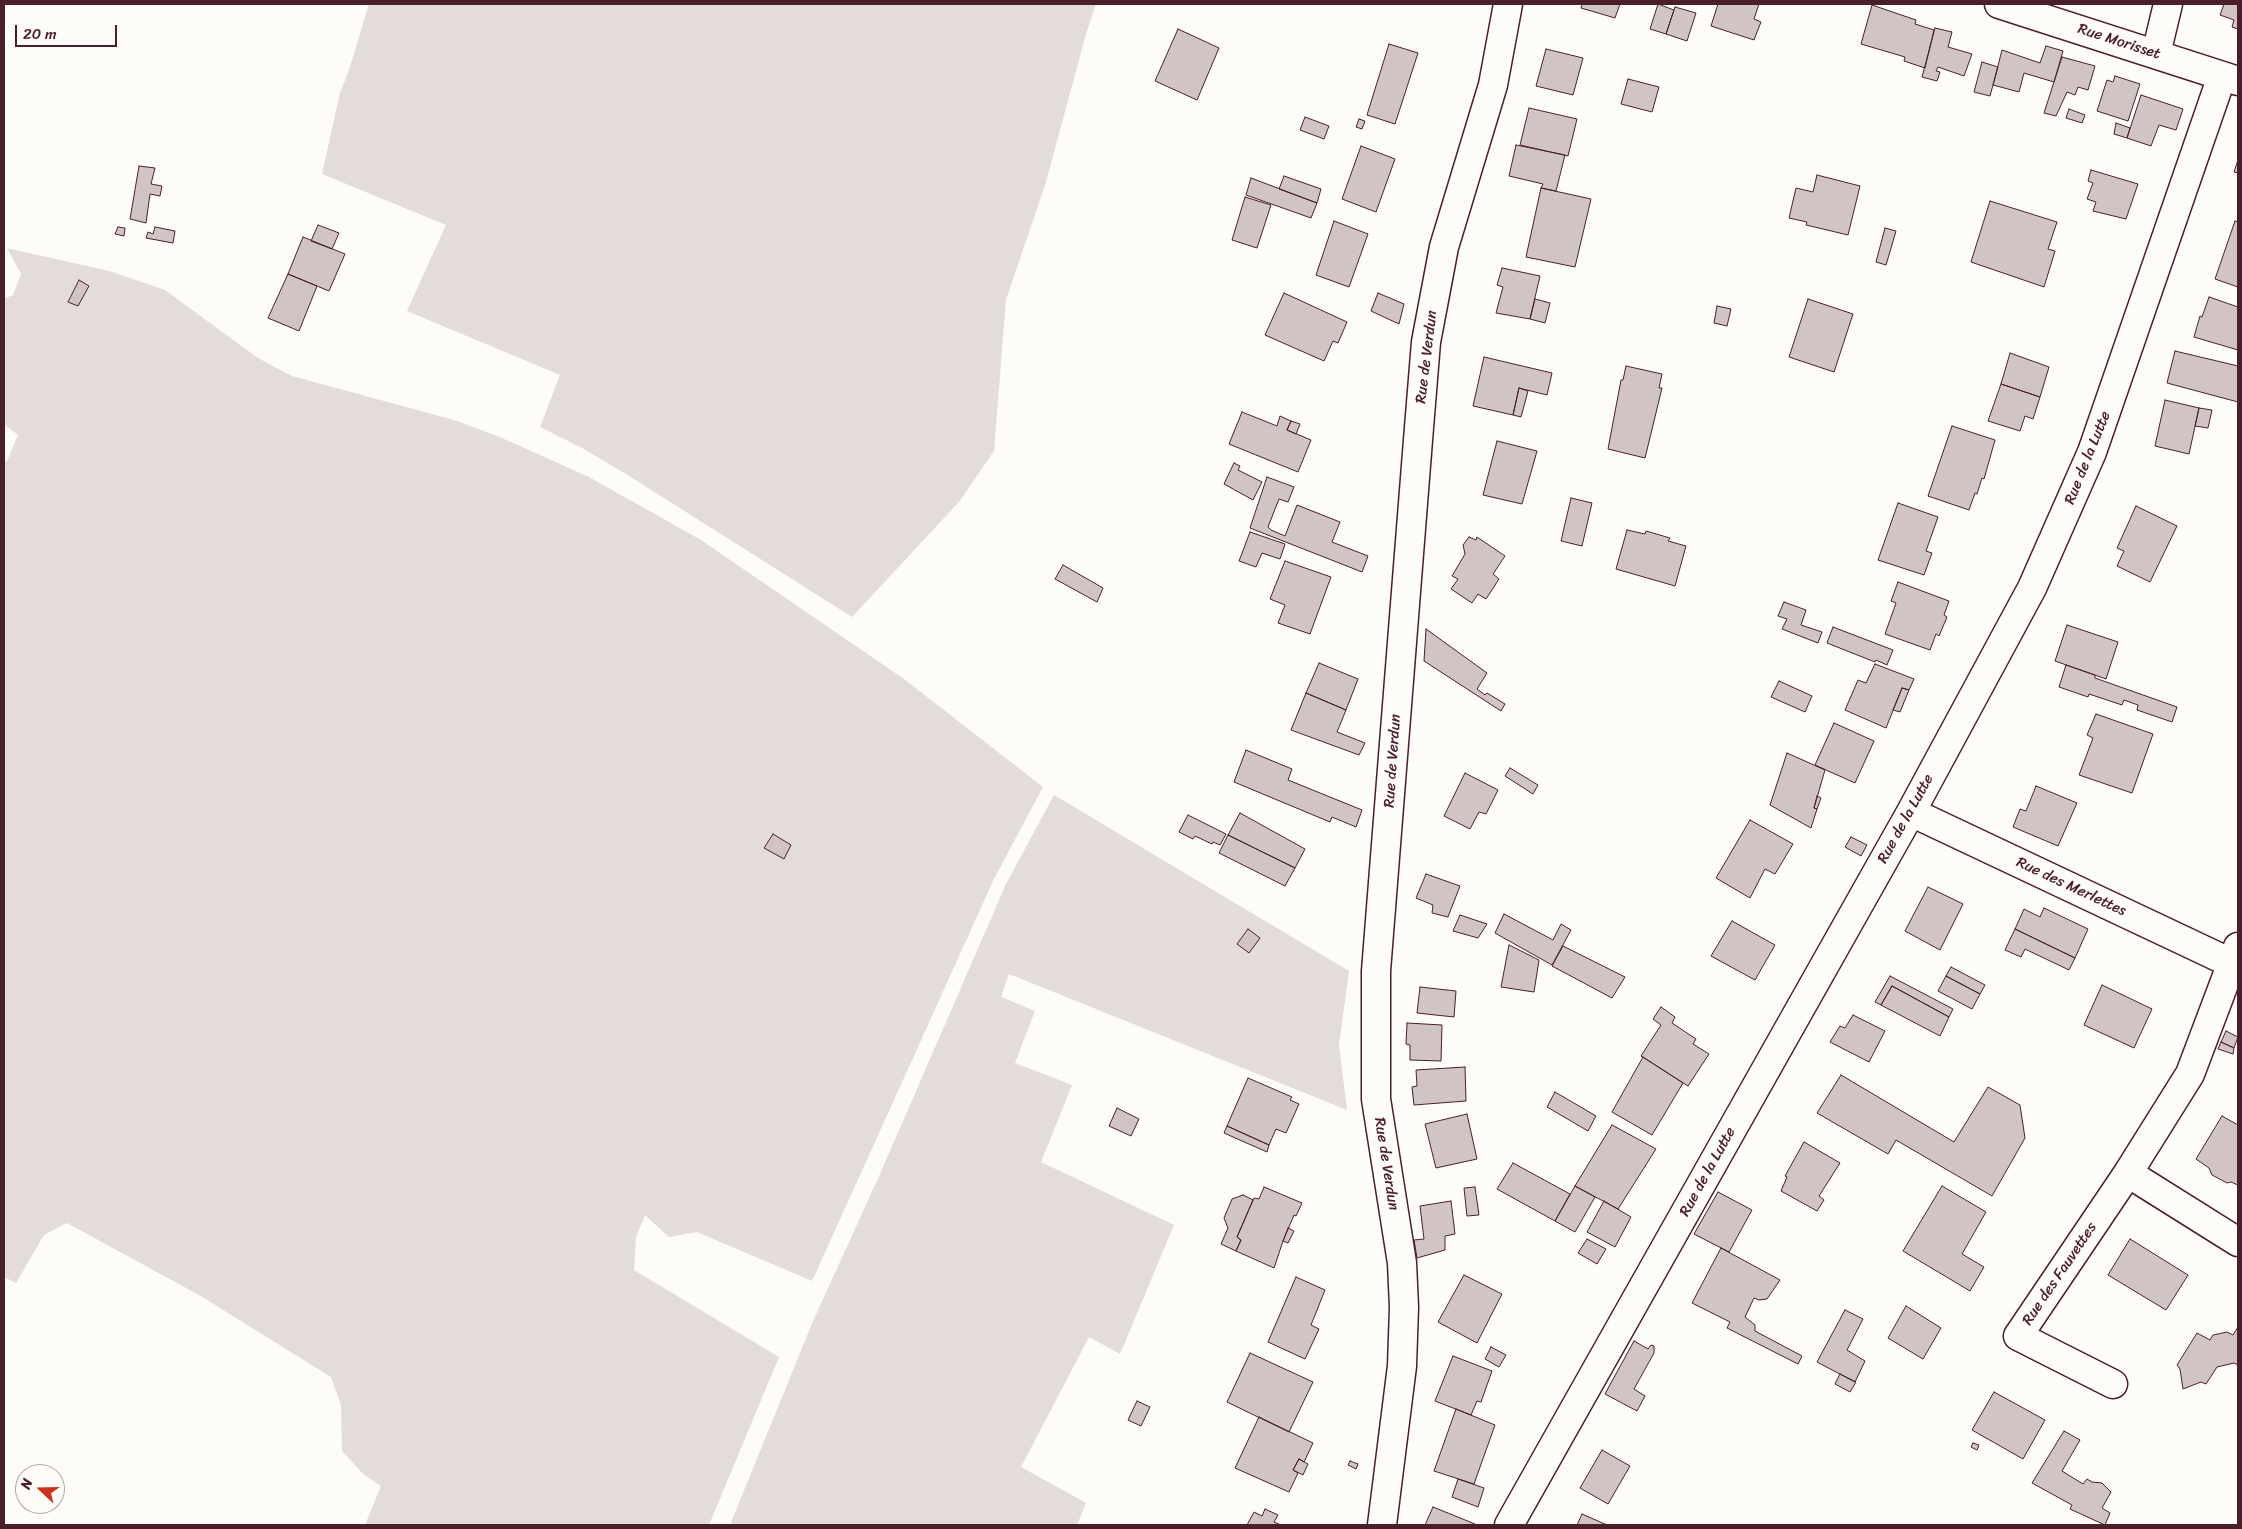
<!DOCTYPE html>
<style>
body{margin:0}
#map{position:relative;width:2242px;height:1529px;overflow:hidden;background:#fdfcf7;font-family:Sriracha,sans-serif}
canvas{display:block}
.frame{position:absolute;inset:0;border:5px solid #4a1f2b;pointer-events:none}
.north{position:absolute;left:15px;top:1464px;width:50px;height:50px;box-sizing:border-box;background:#fdfcf7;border:1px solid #b5a4a5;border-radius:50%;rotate:291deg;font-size:14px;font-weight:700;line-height:20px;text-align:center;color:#4a1f2b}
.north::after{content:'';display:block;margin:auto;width:18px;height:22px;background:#c8321e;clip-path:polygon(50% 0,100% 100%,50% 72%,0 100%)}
.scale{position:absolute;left:15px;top:25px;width:102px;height:22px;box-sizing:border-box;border:2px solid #4a1f2b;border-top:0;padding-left:6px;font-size:15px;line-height:18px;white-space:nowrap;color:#4a1f2b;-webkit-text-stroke:4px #fdfcf7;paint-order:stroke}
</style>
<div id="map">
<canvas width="2242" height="1529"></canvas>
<div class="frame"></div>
<div class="north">N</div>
<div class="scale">20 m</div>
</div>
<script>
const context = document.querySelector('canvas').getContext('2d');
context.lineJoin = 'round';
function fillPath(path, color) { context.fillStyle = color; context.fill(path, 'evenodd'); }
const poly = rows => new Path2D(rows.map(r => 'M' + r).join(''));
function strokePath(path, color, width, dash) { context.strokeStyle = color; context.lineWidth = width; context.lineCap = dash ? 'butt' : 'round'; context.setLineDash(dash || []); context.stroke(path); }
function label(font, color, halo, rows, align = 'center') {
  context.font = font + ' Sriracha,sans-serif'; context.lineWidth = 4; context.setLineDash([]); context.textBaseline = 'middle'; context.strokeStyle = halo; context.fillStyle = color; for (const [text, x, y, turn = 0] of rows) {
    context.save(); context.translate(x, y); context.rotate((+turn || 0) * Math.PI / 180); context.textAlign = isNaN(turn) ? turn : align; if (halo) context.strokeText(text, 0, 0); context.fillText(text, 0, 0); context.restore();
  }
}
const green = poly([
 [369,4,1096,4,1086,34,1046,182,1006,300,994,451,959,502,852,617,626,474,582,448,540,427,560,375,407,311,446,225,322,174,340,93,349,70],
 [7,248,109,271,165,290,258,358,292,376,454,420,502,438,589,477,701,540,904,679,1043,787,994,879,812,1281,697,1232,669,1237,645,1215,636,1237,634,1270,779,1357,709,1525,365,1525,381,1486,364,1475,342,1451,341,1405,331,1377,199,1295,67,1223,44,1235,16,1283,4,1277,4,461,7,461,18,435,4,424,4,299,13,295,21,274],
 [1054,795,1349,971,1339,1045,1347,1110,1009,974,1001,997,1035,1011,1015,1063,1072,1085,1041,1162,1174,1225,1120,1354,1089,1337,1021,1467,1086,1503,1077,1525,730,1525,813,1321,880,1174,1006,884]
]);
const building = poly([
 [1582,4,1620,4,1615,18,1581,8,1582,4],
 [1658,4,1674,10,1666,34,1650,29,1658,4],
 [1718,4,1759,4,1754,19,1761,22,1754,40,1711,26,1718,4],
 [2224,4,2238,4,2238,29,2232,27,2234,20,2220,15,2224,4],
 [1872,5,1916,20,1915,24,1934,30,1925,68,1904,61,1905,57,1861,44,1872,5],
 [1675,7,1696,13,1687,41,1666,34,1675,7],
 [1935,28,1952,32,1948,47,1972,54,1964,76,1938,67,1936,71,1940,72,1937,81,1922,77,1935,28],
 [1178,29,1219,48,1197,100,1155,81,1178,29],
 [1389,44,1418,53,1395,124,1367,115,1389,44],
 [2046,46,2063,51,2054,82,2024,73,2019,92,1993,85,2002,50,2040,63,2046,46],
 [1546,49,1583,58,1573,95,1536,86,1546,49],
 [2062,57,2095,66,2088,90,2078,87,2075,95,2067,92,2056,116,2044,113,2062,57],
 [1982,62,1998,67,1990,96,1974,92,1982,62],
 [2115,76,2140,84,2128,121,2097,111,2107,80,2113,82,2115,76],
 [1628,79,1659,87,1652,112,1621,104,1628,79],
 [2141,95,2183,109,2176,130,2159,125,2151,146,2127,138,2141,95],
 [1529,108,1577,119,1568,156,1520,145,1529,108],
 [2069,109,2085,115,2082,123,2066,118,2069,109],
 [1305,117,1329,126,1324,139,1300,130,1305,117],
 [1359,119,1365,121,1362,129,1356,127,1359,119],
 [2116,123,2130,128,2127,138,2114,134,2116,123],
 [1516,145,1565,155,1556,191,1541,188,1543,184,1509,176,1516,145],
 [1361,146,1395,159,1376,212,1342,199,1361,146],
 [2238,160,2238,173,2234,172,2238,160],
 [139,166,155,168,151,184,162,186,160,196,150,194,146,223,130,219,139,166],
 [2091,170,2138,184,2126,219,2093,211,2096,202,2087,199,2093,183,2088,181,2091,170],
 [1817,175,1860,186,1848,235,1806,225,1807,222,1789,218,1796,188,1813,192,1817,175],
 [1284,176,1321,189,1317,203,1279,189,1284,176],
 [1251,178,1317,203,1311,218,1246,195,1251,178],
 [1541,188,1591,199,1575,267,1526,257,1541,188],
 [1245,197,1271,205,1257,248,1232,240,1245,197],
 [1990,201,2057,222,2048,249,2055,251,2044,287,1971,262,1990,201],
 [1334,221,1368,234,1349,287,1316,275,1334,221],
 [2235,221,2238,222,2238,287,2215,279,2235,221],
 [318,225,339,233,332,249,311,241,318,225],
 [118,227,125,228,124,236,115,234,118,227],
 [155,227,175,231,173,243,146,238,148,232,153,234,155,227],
 [1885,228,1896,231,1886,265,1876,262,1885,228],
 [303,237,345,254,329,291,288,274,303,237],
 [1502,268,1540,276,1530,319,1496,313,1503,287,1497,285,1502,268],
 [288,274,317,286,299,331,268,318,288,274],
 [79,280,89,286,78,306,68,302,79,280],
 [1284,293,1347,322,1338,343,1333,341,1324,361,1265,335,1284,293],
 [1378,293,1404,304,1399,324,1371,311,1378,293],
 [2209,297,2238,307,2238,350,2194,337,2200,316,2202,317,2209,297],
 [1535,299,1550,303,1545,323,1530,319,1535,299],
 [1808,299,1853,314,1834,372,1789,357,1808,299],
 [1717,306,1731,309,1727,326,1714,323,1717,306],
 [2175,351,2238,366,2238,402,2167,383,2175,351],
 [2010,353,2049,367,2040,397,2001,384,2010,353],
 [1484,357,1552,373,1547,395,1519,388,1513,415,1473,406,1484,357],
 [1626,366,1662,374,1659,388,1662,388,1645,458,1608,449,1621,380,1623,380,1626,366],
 [2001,384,2040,397,2033,419,2025,416,2020,431,1988,421,2001,384],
 [1519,388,1528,391,1521,417,1513,415,1519,388],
 [2165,400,2199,408,2189,454,2155,446,2165,400],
 [2199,408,2212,410,2208,428,2195,426,2199,408],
 [1242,412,1277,426,1280,416,1291,421,1287,430,1311,440,1298,472,1229,444,1242,412],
 [1291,421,1300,424,1296,434,1287,430,1291,421],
 [1952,426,1995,440,1984,479,1982,478,1977,494,1975,493,1969,510,1928,496,1952,426],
 [1497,441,1537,451,1522,504,1483,495,1497,441],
 [1234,463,1240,466,1238,470,1262,482,1253,500,1224,484,1234,463],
 [1267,477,1294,487,1288,502,1279,499,1268,527,1271,530,1285,536,1297,505,1340,522,1332,542,1368,556,1362,572,1250,528,1267,477],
 [1571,498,1592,503,1582,546,1561,541,1571,498],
 [1898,503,1938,517,1926,551,1932,553,1924,575,1878,560,1898,503],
 [2136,506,2177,526,2150,582,2117,566,2124,551,2117,548,2136,506],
 [1627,530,1645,534,1646,531,1670,538,1668,541,1686,546,1675,586,1616,569,1627,530],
 [1250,532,1285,544,1280,559,1262,553,1256,567,1239,561,1250,532],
 [1469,537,1476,540,1477,537,1505,556,1493,574,1499,579,1486,599,1478,594,1472,603,1451,589,1458,579,1452,576,1465,554,1463,545,1469,537],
 [1285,561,1331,577,1310,634,1278,623,1285,605,1270,599,1285,561],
 [1063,565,1103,588,1097,602,1055,579,1063,565],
 [1898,582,1949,601,1944,615,1947,617,1939,636,1936,634,1930,650,1885,634,1896,603,1891,601,1898,582],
 [1784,602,1806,610,1801,625,1822,632,1818,643,1782,629,1787,619,1778,616,1784,602],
 [2067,625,2118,642,2106,679,2055,661,2067,625],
 [1833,627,1893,650,1887,665,1876,660,1875,662,1827,643,1833,627],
 [1426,629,1487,673,1477,689,1485,695,1487,693,1505,704,1501,711,1424,661,1426,629],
 [1319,663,1358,679,1346,710,1306,693,1319,663],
 [1875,664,1914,679,1909,690,1902,688,1886,728,1845,710,1858,680,1866,683,1875,664],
 [2066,665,2095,675,2095,678,2177,707,2172,722,2137,710,2138,705,2124,700,2122,705,2089,694,2088,697,2059,687,2066,665],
 [1779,681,1812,696,1805,712,1771,697,1779,681],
 [1902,688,1909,690,1900,712,1893,710,1902,688],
 [1306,693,1346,710,1337,732,1365,743,1359,755,1291,730,1306,693],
 [2096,714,2153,734,2132,793,2079,775,2093,738,2087,735,2096,714],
 [1834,723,1874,741,1855,783,1815,765,1834,723],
 [1246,750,1292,769,1288,780,1362,810,1356,827,1332,817,1330,822,1234,782,1246,750],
 [1787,753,1825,770,1814,808,1817,809,1811,828,1770,805,1787,753],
 [1510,768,1538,785,1533,794,1505,776,1510,768],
 [1465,773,1498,790,1486,814,1479,812,1470,829,1444,816,1465,773],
 [2036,786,2077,803,2058,846,2013,827,2020,809,2026,811,2036,786],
 [1817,796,1821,798,1817,809,1814,808,1817,796],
 [1240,813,1305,849,1295,868,1228,835,1240,813],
 [1188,815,1226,834,1220,845,1213,842,1212,844,1195,836,1193,839,1179,832,1188,815],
 [1750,820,1793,844,1775,874,1765,869,1750,898,1716,878,1750,820],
 [773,834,791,845,784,859,764,848,773,834],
 [1228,835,1295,868,1285,886,1219,853,1228,835],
 [1851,837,1867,845,1861,856,1845,847,1851,837],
 [1426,874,1460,886,1448,917,1432,913,1433,905,1416,898,1426,874],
 [1928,887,1963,904,1940,950,1905,931,1928,887],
 [2044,908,2088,929,2075,958,2015,929,2024,909,2040,917,2044,908],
 [1504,914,1553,940,1561,924,1571,930,1552,965,1495,933,1504,914],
 [1460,915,1487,924,1478,938,1453,931,1460,915],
 [1732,921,1775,945,1755,980,1711,956,1732,921],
 [1248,929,1260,938,1249,953,1237,944,1248,929],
 [2015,929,2075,958,2069,970,2025,949,2021,957,2005,950,2015,929],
 [1509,945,1539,960,1534,992,1501,987,1509,945],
 [1563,946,1625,977,1612,998,1552,966,1563,946],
 [1951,967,1985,985,1980,994,1946,976,1951,967],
 [1890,976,1953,1009,1949,1017,1892,986,1881,1005,1875,1002,1890,976],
 [1946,976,1980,994,1972,1009,1938,991,1946,976],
 [2102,985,2152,1009,2134,1048,2084,1025,2102,985],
 [1892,986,1949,1017,1940,1036,1881,1005,1892,986],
 [1420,987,1456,991,1454,1017,1417,1013,1420,987],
 [1661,1007,1675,1017,1672,1023,1696,1039,1693,1044,1709,1054,1688,1086,1641,1056,1661,1025,1653,1019,1661,1007],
 [1853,1015,1885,1031,1869,1062,1830,1042,1840,1026,1845,1028,1853,1015],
 [1407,1023,1442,1025,1441,1061,1410,1060,1410,1045,1406,1044,1407,1023],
 [2226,1031,2238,1037,2234,1048,2221,1042,2226,1031],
 [2221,1042,2234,1048,2233,1054,2218,1049,2221,1042],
 [1643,1057,1683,1083,1652,1135,1612,1112,1643,1057],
 [1465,1067,1466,1101,1414,1105,1412,1087,1417,1086,1416,1070,1465,1067],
 [1841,1075,1954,1142,1988,1087,2020,1105,2025,1138,1992,1196,1896,1140,1888,1154,1817,1113,1841,1075],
 [1248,1078,1292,1097,1290,1100,1299,1104,1286,1133,1276,1129,1269,1145,1227,1126,1248,1078],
 [1555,1092,1596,1116,1588,1131,1547,1107,1555,1092],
 [1117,1108,1139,1119,1131,1136,1109,1126,1117,1108],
 [1467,1114,1477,1159,1436,1168,1425,1124,1467,1114],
 [2222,1116,2238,1125,2238,1185,2231,1182,2227,1183,2212,1175,2209,1168,2196,1159,2222,1116],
 [1612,1125,1656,1149,1618,1209,1575,1186,1612,1125],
 [1227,1126,1269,1145,1267,1152,1224,1133,1227,1126],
 [1804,1142,1840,1163,1819,1196,1824,1200,1817,1211,1781,1191,1787,1177,1785,1176,1804,1142],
 [1513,1163,1570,1194,1555,1221,1497,1189,1513,1163],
 [1575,1186,1595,1197,1575,1232,1555,1221,1575,1186],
 [1942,1186,1986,1212,1962,1254,1984,1267,1970,1291,1903,1251,1942,1186],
 [1264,1187,1302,1203,1296,1216,1294,1215,1283,1241,1274,1268,1236,1251,1241,1240,1237,1237,1254,1198,1259,1199,1264,1187],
 [1475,1187,1479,1215,1467,1216,1464,1188,1475,1187],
 [1718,1192,1752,1210,1729,1252,1694,1234,1718,1192],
 [1243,1195,1253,1200,1237,1237,1241,1240,1236,1251,1221,1244,1228,1228,1224,1218,1232,1199,1243,1195],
 [1451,1201,1455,1234,1445,1236,1445,1250,1417,1258,1414,1240,1424,1239,1420,1206,1451,1201],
 [1604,1201,1631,1217,1615,1247,1587,1232,1604,1201],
 [1288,1228,1294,1231,1288,1243,1283,1241,1288,1228],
 [1587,1239,1606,1249,1597,1264,1578,1253,1587,1239],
 [2130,1239,2188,1275,2166,1310,2108,1275,2130,1239],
 [1721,1248,1780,1280,1767,1299,1759,1300,1754,1298,1745,1317,1755,1325,1755,1331,1802,1356,1798,1364,1727,1328,1730,1322,1692,1303,1721,1248],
 [1464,1275,1502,1294,1477,1343,1438,1322,1464,1275],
 [1296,1277,1325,1290,1311,1325,1319,1329,1305,1359,1268,1342,1296,1277],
 [1906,1306,1941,1328,1923,1359,1888,1338,1906,1306],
 [1845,1310,1863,1319,1847,1350,1865,1361,1855,1382,1817,1362,1845,1310],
 [2238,1327,2238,1365,2234,1363,2217,1367,2206,1384,2201,1382,2183,1389,2180,1369,2177,1365,2197,1333,2210,1340,2213,1335,2227,1332,2233,1335,2238,1327],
 [1634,1341,1648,1349,1651,1345,1654,1346,1654,1353,1634,1389,1645,1396,1637,1411,1605,1394,1634,1341],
 [1491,1347,1506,1355,1499,1367,1485,1359,1491,1347],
 [1250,1353,1313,1382,1289,1432,1227,1402,1250,1353],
 [1453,1356,1492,1371,1481,1402,1477,1401,1471,1415,1435,1401,1453,1356],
 [1840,1374,1856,1382,1850,1392,1835,1384,1840,1374],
 [1994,1392,2045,1420,2023,1459,1972,1430,1994,1392],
 [1137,1401,1150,1407,1141,1426,1128,1420,1137,1401],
 [1456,1409,1495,1425,1474,1484,1434,1471,1456,1409],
 [1259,1417,1313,1443,1304,1462,1299,1459,1293,1470,1298,1473,1289,1492,1235,1468,1259,1417],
 [2064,1431,2080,1440,2062,1471,2083,1484,2087,1479,2092,1482,2102,1483,2111,1492,2102,1508,2110,1513,2105,1525,2070,1509,2072,1505,2032,1483,2064,1431],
 [1973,1443,1979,1445,1977,1450,1971,1447,1973,1443],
 [1602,1450,1630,1466,1608,1504,1580,1488,1602,1450],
 [1299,1459,1308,1464,1303,1475,1293,1470,1299,1459],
 [1350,1461,1358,1464,1356,1469,1348,1465,1350,1461],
 [1458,1479,1484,1488,1478,1507,1452,1497,1458,1479],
 [1433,1507,1475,1524,1475,1525,1425,1525,1433,1507],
 [1265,1509,1278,1515,1274,1522,1281,1525,1247,1525,1254,1512,1262,1516,1265,1509],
 [1582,1514,1607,1525,1577,1525,1582,1514]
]);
const minor = poly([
 [1999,4,2238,81],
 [2156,54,2168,4],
 [1911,812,2231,963],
 [2238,947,2190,1074,2128,1173,2238,1242],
 [2113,1384,2018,1336,2128,1173],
 [1382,1525,1402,1366,1404,1307,1402,1263,1376,1099,1376,971,1418,440,1426,342,1444,247,1493,85,1508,4],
 [1509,1525,1911,812,2032,588,2092,452,2222,76]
]);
const streetNames = [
 ["Rue Morisset",2119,42,18],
 ["Rue de Verdun",1427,357,-83],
 ["Rue de la Lutte",2088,458,-68],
 ["Rue de Verdun",1393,761,-86],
 ["Rue de la Lutte",1906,819,-61],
 ["Rue des Merlettes",2071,887,25],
 ["Rue de Verdun",1386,1164,81],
 ["Rue de la Lutte",1708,1172,-61],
 ["Rue des Fauvettes",2060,1274,-56]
];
fillPath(green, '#e3dcda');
fillPath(building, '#d0c5c4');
strokePath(building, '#4a1f2b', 1);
strokePath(minor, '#4a1f2b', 31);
strokePath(minor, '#fdfcf7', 28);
label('15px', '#4a1f2b', '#fdfcf7', streetNames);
</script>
